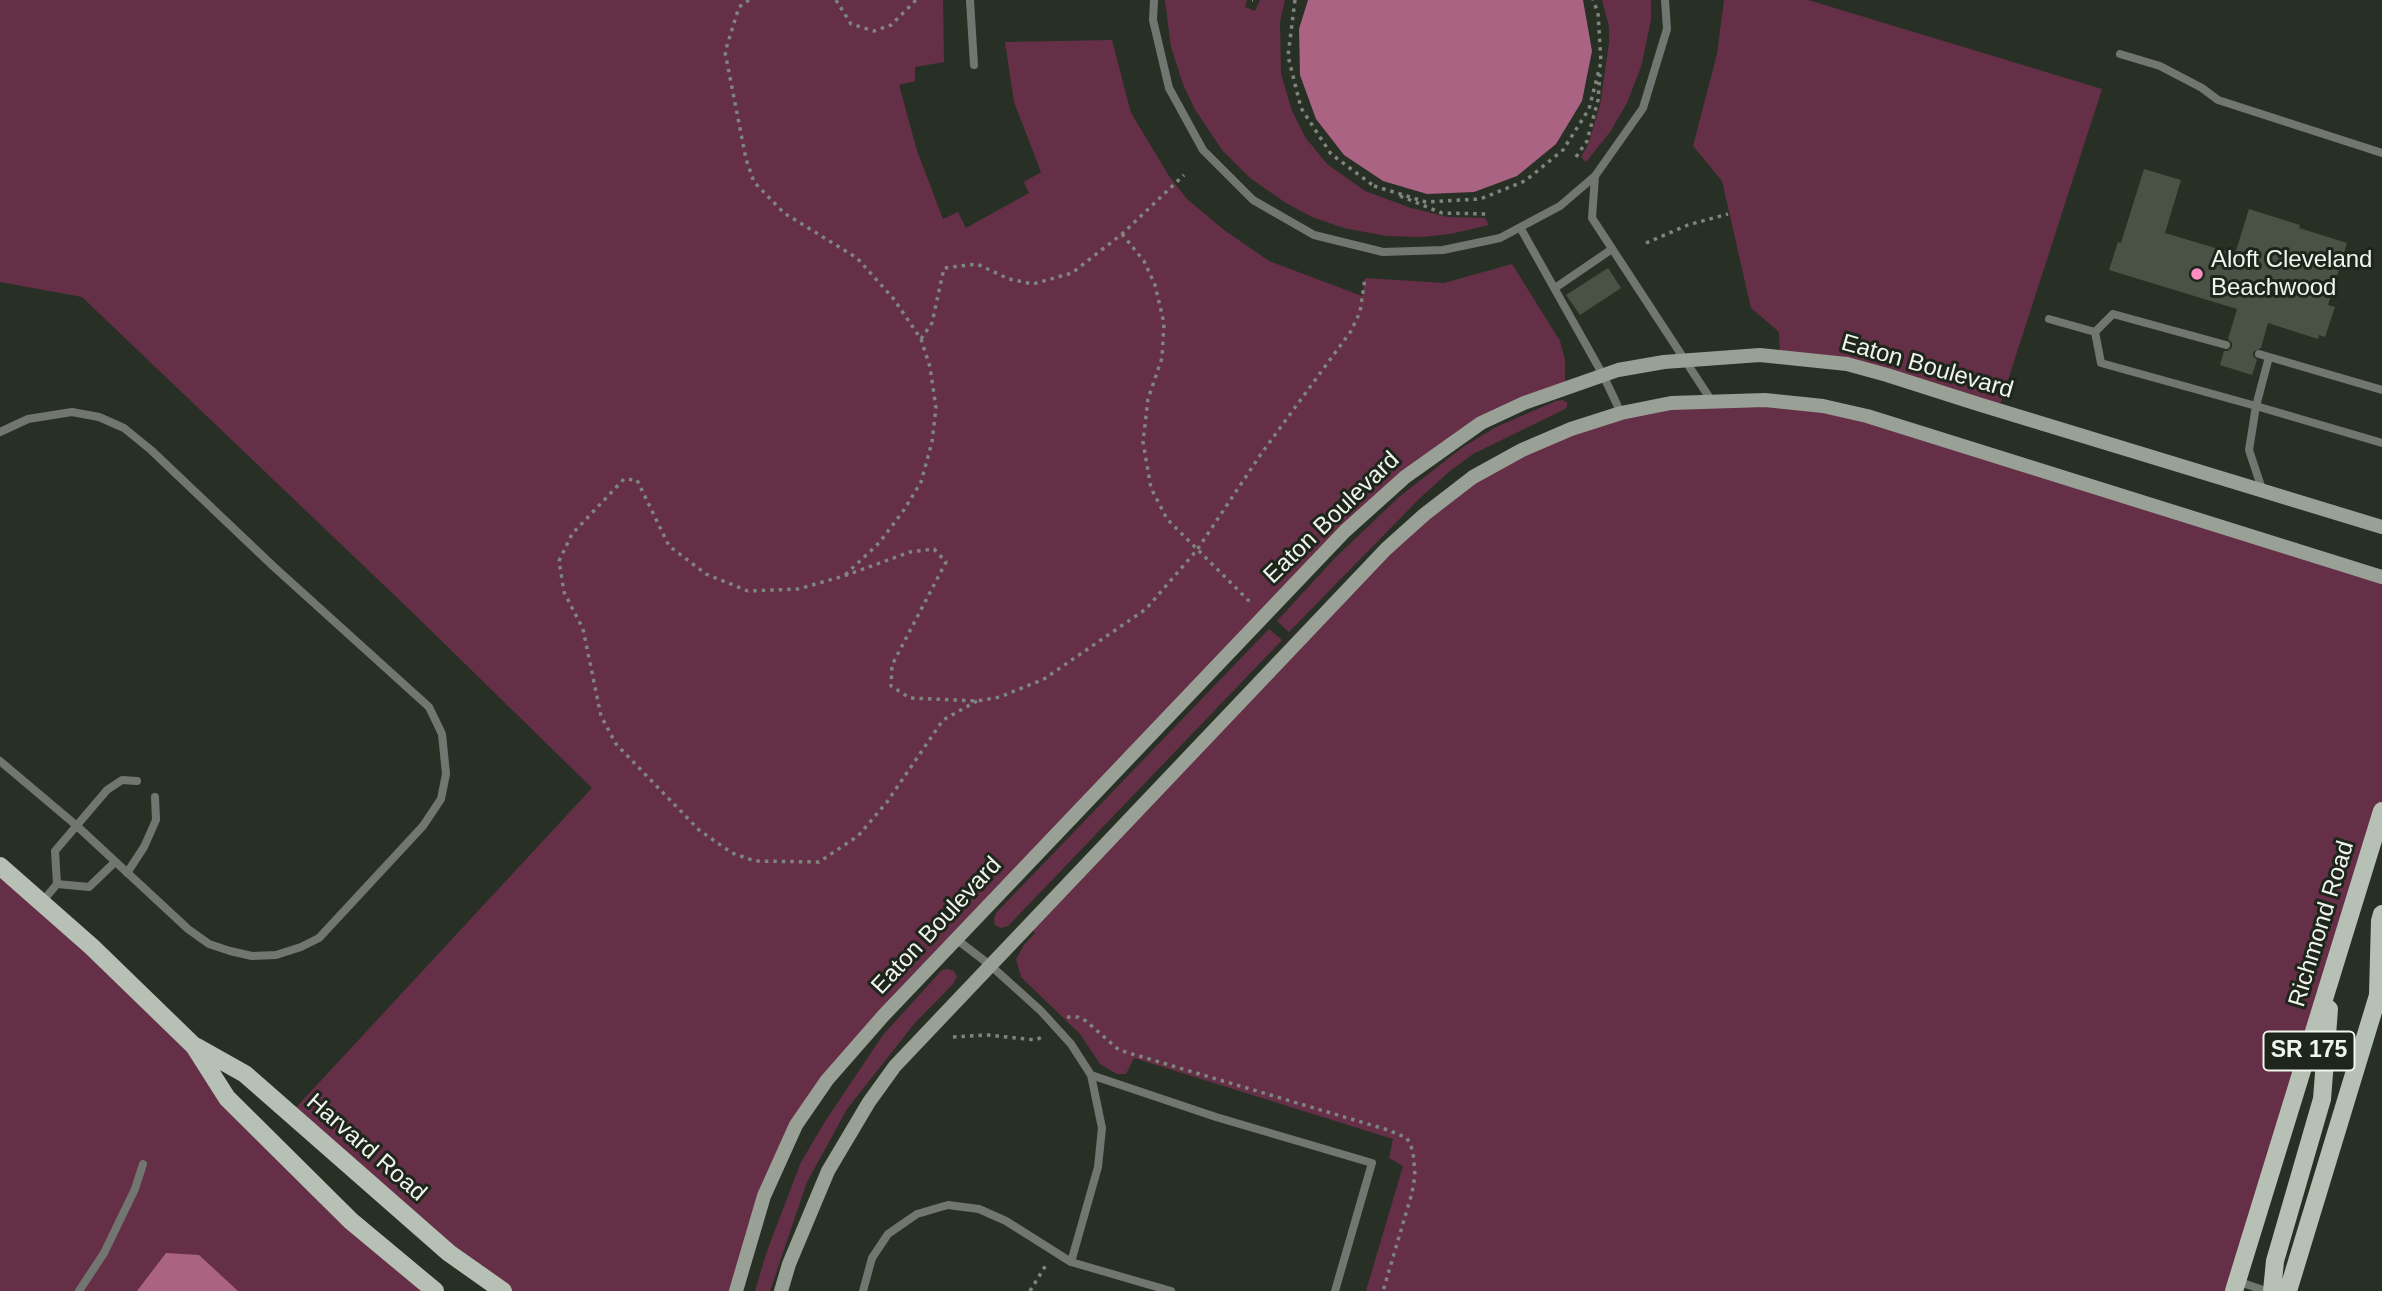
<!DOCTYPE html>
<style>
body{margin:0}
canvas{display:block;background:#283025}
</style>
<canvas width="2382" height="1291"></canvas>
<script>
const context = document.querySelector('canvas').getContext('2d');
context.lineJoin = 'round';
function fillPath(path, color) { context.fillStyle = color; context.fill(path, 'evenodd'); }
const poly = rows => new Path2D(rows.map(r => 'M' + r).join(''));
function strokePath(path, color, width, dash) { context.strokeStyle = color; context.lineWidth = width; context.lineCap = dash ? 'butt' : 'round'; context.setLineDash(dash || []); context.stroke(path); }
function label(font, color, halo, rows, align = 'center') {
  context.font = font + ' Arial,sans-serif'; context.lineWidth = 6; context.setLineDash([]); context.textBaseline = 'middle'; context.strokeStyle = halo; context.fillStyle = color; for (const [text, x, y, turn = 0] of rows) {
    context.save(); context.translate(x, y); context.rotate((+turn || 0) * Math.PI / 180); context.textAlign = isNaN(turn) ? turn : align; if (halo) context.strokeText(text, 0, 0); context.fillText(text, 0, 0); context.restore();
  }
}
const green = poly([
 [0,0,943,0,944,62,915,67,915,81,899,85,917,151,943,219,958,212,966,228,1029,193,1024,182,1041,172,1014,102,1005,42,1112,40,1131,113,1169,176,1187,199,1224,230,1269,261,1362,296,1365,278,1444,283,1512,264,1560,341,1565,360,1565,388,1524,403,1405,477,956,939,796,1125,736,1291,503,1291,290,1114,592,788,411,611,82,297,0,282],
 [1165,0,1247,0,1245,7,1255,11,1260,0,1285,0,1280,22,1281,74,1292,111,1305,137,1327,164,1365,191,1411,208,1448,217,1485,218,1489,225,1450,234,1422,237,1386,236,1344,228,1312,217,1286,203,1250,178,1222,150,1194,108,1183,84,1171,47],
 [1602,0,1651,0,1651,20,1641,67,1627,103,1610,132,1586,162,1581,157,1588,145,1600,105,1609,43,1609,27],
 [1724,0,1808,0,2102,89,1998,411,1887,375,1780,356,1779,332,1751,308,1722,181,1693,146,1717,54],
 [1563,400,1567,403,1567,407,1563,410,1473,454,1451,470,1420,498,1289,632,1277,621,1334,559,1399,497,1463,447,1496,427,1556,401],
 [1671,403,1823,406,2382,577,2382,811,2234,1291,1366,1291,1403,1166,1389,1158,1393,1139,1134,1058,1126,1074,1117,1074,1100,1064,1080,1034,1021,977,1016,959,1024,945,1035,933,1028,925,1425,514,1522,450],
 [1269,629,1282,640,1008,926,1001,928,995,925,994,919,996,913],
 [0,866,194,1046,227,1098,435,1291,0,1291],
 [947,969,954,971,957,977,953,984,914,1024,847,1109,807,1182,770,1291,755,1291,767,1251,801,1162,826,1120,883,1035,942,970]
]);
const water = poly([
 [1308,0,1583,0,1592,51,1582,101,1556,144,1517,176,1474,192,1427,194,1383,181,1344,155,1316,119,1300,75,1299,29],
 [166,1253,199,1255,238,1291,137,1291]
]);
const building = poly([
 [2144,169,2181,180,2165,233,2235,254,2249,209,2300,225,2299,228,2347,243,2328,305,2335,307,2325,337,2319,335,2318,339,2268,323,2261,348,2253,352,2253,356,2257,360,2252,375,2220,365,2224,351,2228,351,2232,347,2232,343,2228,339,2237,309,2109,270,2118,242,2121,243],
 [1608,268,1621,288,1580,315,1566,295]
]);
const path = poly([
 [749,0,739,7,725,52,746,159,754,182,784,213,857,258,893,298,921,339,930,367,936,408,932,442,921,482,904,510,879,543,845,575],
 [836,0,851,24,874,31,891,25,916,0],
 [1252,0,1253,0],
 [1295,0,1288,56,1301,108,1331,154,1374,186],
 [1576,157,1587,141,1598,100,1600,74],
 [1374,186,1426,202,1480,199,1525,181,1563,150,1589,109,1601,62,1598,13,1593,0],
 [1400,196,1442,213,1487,214],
 [1122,234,1144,261,1155,285,1164,323,1162,358,1148,399,1143,442,1151,488,1167,519,1250,602],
 [1646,243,1688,225,1728,214],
 [921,339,932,323,944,268,977,264,1009,279,1033,284,1072,273,1122,234,1184,175],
 [977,701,943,720,887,802,858,836,819,862,755,861,732,853,699,830,616,744,601,716,583,629,564,592,559,561,572,534,624,479,637,480,669,546,706,574,748,591,798,589,844,576,910,552,934,549,946,562,892,665,891,686,910,698,977,701,1000,697,1044,679,1146,609,1197,550,1261,454,1351,331,1360,312,1365,278],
 [1067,1017,1078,1017,1086,1021,1119,1050,1388,1130,1407,1138,1413,1151,1415,1175,1412,1193,1383,1291],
 [953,1037,988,1035,1035,1040,1045,1036],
 [1030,1291,1046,1265]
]);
const lane = poly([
 [970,0,974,65],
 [1154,0,1153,20,1169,88,1203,150,1253,200,1314,235,1383,252,1443,250,1500,238,1560,206,1595,176,1643,108,1667,29,1665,0],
 [2120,54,2160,66,2202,88,2218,100,2382,153],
 [1595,176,1592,218,1711,400],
 [1521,229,1603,375,1621,413],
 [1555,288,1612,249],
 [2049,319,2095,332,2101,363,2256,406,2269,357],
 [2095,332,2113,314,2226,345],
 [2259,354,2382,390],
 [0,432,28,419,72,412,99,417,124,428,151,450,273,566,429,707,442,734,446,774,441,799,423,826,319,938,301,947,276,955,252,956,230,951,209,944,188,929,77,826,0,761],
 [2263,492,2249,450,2256,406,2382,443],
 [127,873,144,847,156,820,155,797],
 [57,884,89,887,115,862],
 [42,902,57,884,55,851,107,790,122,780,137,781],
 [956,939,990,965,1041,1011,1071,1044,1091,1075,1216,1117,1372,1163,1335,1291],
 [1071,1262,1098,1167,1102,1128,1091,1075],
 [2237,1281,2266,1291],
 [79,1291,104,1253,135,1189,143,1164],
 [863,1291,872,1258,888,1234,917,1214,948,1205,979,1209,1006,1221,1071,1262,1171,1291]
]);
const secondary = poly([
 [736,1291,764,1196,796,1125,827,1080,883,1016,1345,531,1405,477,1481,423,1524,403,1618,370,1664,362,1760,355,1847,364,1887,375,1978,404,2382,527],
 [781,1291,789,1264,828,1171,869,1102,895,1066,1386,549,1425,514,1473,477,1522,450,1571,429,1621,413,1671,403,1765,400,1823,406,1867,416,2382,577]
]);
const primary = poly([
 [0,866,92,947,194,1046,227,1098,351,1221,435,1291],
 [2378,994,2380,921,2382,914],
 [197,1047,245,1074,449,1253,503,1291],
 [2234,1291,2382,811],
 [2272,1291,2275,1261,2322,1099,2329,1009],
 [2288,1291,2382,982]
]);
const markers = [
 [2197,274,7,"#fd8ebf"]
];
const shields = [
 [2309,1051,91]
];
const shieldNames = [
 ["SR 175",2309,1051]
];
const poiNames = [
 ["Aloft Cleveland",2211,260],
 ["Beachwood",2211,288]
];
const streetNames = [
 ["Eaton Boulevard",1927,367,16],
 ["Eaton Boulevard",1332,518,-44],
 ["Richmond Road",2322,924,-73],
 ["Eaton Boulevard",937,926,-47],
 ["Harvard Road",366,1148,41]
];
fillPath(green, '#652f47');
fillPath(water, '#aa6382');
fillPath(building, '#495245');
strokePath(path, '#7e857c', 3.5, [3.5, 5]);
strokePath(lane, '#727670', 8);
strokePath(secondary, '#99a096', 14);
strokePath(primary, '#b7c0b4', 18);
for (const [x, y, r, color] of markers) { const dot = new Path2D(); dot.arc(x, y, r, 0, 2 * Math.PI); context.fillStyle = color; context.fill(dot); strokePath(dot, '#1e261b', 2.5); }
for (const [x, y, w] of shields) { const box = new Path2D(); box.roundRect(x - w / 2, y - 19.5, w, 39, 5); context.fillStyle = '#1e261b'; context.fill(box); strokePath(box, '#f0f5ee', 2); }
label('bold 23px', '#f0f5ee', null, shieldNames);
label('24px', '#f0f5ee', '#1e261b', poiNames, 'left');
label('24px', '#f0f5ee', '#1e261b', streetNames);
</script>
